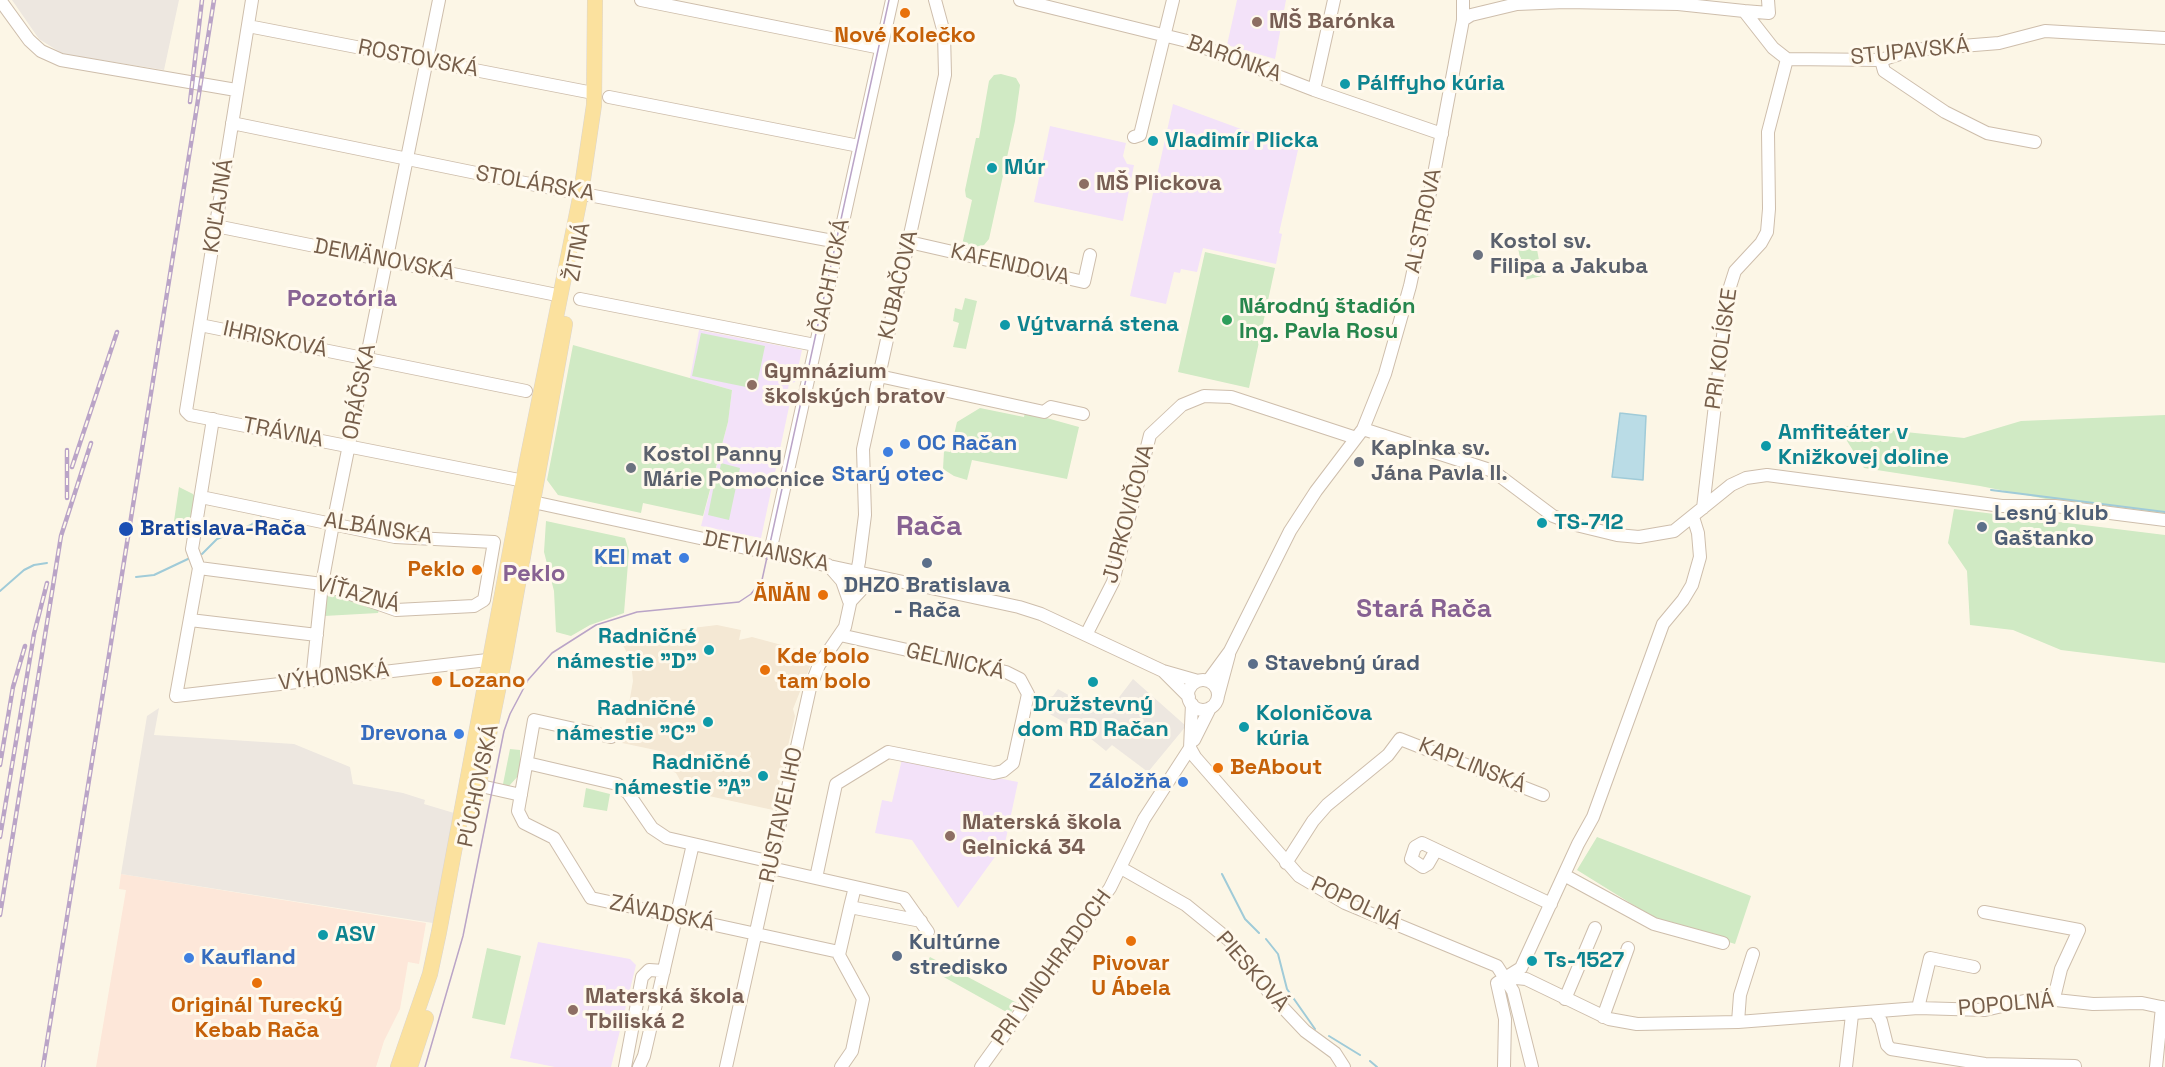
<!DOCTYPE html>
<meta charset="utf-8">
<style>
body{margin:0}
canvas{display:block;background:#fcf6e6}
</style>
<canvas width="2165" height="1067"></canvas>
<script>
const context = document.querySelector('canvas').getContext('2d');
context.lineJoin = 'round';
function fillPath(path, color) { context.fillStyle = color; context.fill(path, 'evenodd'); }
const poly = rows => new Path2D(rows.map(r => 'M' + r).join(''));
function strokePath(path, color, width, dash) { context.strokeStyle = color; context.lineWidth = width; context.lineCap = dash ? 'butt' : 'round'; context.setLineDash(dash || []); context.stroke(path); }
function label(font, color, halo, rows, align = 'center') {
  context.font = font + ' "Space Grotesk",sans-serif'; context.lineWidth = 6; context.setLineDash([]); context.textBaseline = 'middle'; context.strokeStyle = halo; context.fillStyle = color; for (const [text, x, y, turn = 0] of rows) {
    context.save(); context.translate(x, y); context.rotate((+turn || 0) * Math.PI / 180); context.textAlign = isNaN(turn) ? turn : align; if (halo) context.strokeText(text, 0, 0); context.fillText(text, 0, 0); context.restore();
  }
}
const residential = poly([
 [717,625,741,630,739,640,752,637,815,654,793,709,795,716,773,810,686,791,676,773,657,764,660,751,622,743,633,681,631,661,619,637]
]);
const commercial = poly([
 [121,874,426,923,419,964,408,962,400,1009,384,1041,376,1067,96,1067,126,890,119,889]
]);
const industrial = poly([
 [12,0,179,0,164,70,63,54,39,39],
 [1133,679,1186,726,1148,772,1112,745,1106,751,1085,734,1039,708,1039,700,1053,696,1058,689,1101,714,1108,708,1110,709],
 [159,708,154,735,294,744,350,767,353,784,403,793,425,800,424,804,454,813,433,923,121,874,147,716]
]);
const education = poly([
 [1237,0,1286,0,1275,59,1227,45],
 [1173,104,1298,150,1279,233,1282,234,1276,264,1203,248,1197,272,1181,269,1180,273,1174,272,1166,304,1130,296],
 [1050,126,1126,143,1123,156,1127,164,1134,165,1123,221,1034,202],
 [699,330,802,350,795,382,789,384,788,389,792,393,761,538,701,526,728,422,732,390,690,378],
 [902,759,1018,782,1005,843,958,908,912,840,875,833,882,800,892,802],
 [538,942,630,959,636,965,611,1067,555,1067,510,1058]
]);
const green = poly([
 [1001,74,1016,78,1020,85,1015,121,989,239,984,245,964,249,962,245,972,200,966,197,965,190,976,138,979,138,989,81,994,75],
 [1535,239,1542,276,1524,280,1517,242],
 [1205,252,1275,268,1249,388,1178,372],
 [965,298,977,301,966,349,953,347,959,323,953,321,955,308,962,310],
 [701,333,765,346,756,389,692,376],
 [573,345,732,390,728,422,703,516,643,503,641,513,558,495,547,480],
 [980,408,1024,417,1025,412,1079,427,1067,479,972,460,967,480,954,476,943,469,944,451,950,452,957,422],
 [2165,415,2165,516,2051,500,1980,486,1864,468,1837,425,1964,438,2021,421],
 [721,463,740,468,729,520,708,515,715,480,733,484,718,480],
 [179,487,193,494,196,499,189,536,183,536,174,521],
 [1954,509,2165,535,2165,663,2061,650,2013,630,1970,625,1967,571,1948,543],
 [546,521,625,538,629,551,624,613,590,625,571,636,556,632,554,591,544,552],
 [326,592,379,610,378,613,324,616],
 [510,749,520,750,520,768,519,775,509,786,503,784],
 [586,788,610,794,607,811,583,807],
 [1597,837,1751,896,1735,944,1656,919,1577,870],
 [487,948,521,956,505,1025,472,1018],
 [930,957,1017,1003,1010,1014,924,966]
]);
const water = poly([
 [1620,413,1646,416,1643,480,1612,477,1620,413]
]);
const stream = poly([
 [1991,490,2165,512],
 [202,554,217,539,251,525,261,517],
 [136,577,154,575,190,558],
 [0,591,24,570,34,565,47,563],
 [1222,874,1245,919,1259,933],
 [1266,939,1278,954,1287,989,1315,1029],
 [1329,1036,1360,1055],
 [1370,1061,1377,1067]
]);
const minor = poly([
 [0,0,29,40,41,51,61,60,236,90],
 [252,0,186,411,190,415,524,481],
 [641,0,881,48],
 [1020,0,1187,41,1314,90,1442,134],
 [1744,11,1769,13,1768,0],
 [1463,20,1471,15,1517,4,1565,2,1678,4,1744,11,1773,48,1787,59,1881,60,1912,50,1999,43,2045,31,2165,38],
 [248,26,588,92],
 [1881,60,1884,71,1945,112,1987,133,2035,142],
 [1314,90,1334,0],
 [609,97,859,146],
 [232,123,525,183,838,242],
 [1134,137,1140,135,1173,0],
 [216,226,552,294],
 [909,242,1084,282,1090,255],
 [580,299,815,345],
 [200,325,526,391],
 [879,376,1044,412,1051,407,1083,414],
 [213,419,192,549,199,568,176,696,496,659],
 [1363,429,1493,471,1553,516,1576,525,1617,535,1639,537,1674,531,1731,485,1746,478,1767,475,2002,506,2055,506,2165,520],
 [533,502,1019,607,1041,614,1163,671,1198,681],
 [1703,508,1728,293,1735,271,1761,243,1767,232,1769,209,1768,132,1787,59],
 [770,552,892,0],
 [828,565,842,581,849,601],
 [199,568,322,584,396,610,474,606,484,600,494,542,395,537,201,497],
 [850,602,864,587,884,578],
 [190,620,317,635],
 [1086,635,1113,582,1150,435,1182,405,1204,396,1231,397,1356,438],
 [1164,672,1189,697],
 [312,680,322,584,333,524,439,0],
 '1188 695a15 15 0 1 1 30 0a15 15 0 1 1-30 0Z',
 [1208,681,1230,651,1290,531,1316,491,1363,429,1385,374,1410,286,1434,174,1463,20,1463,0],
 [1218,696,1229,655],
 [611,737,534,720,518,811,524,823,554,838,591,898,839,952],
 [1194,740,1210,708],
 [1190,748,1195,757,1299,876,1345,903,1497,966,1513,991,1532,1067],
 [527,763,617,784,628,793,652,828,667,838,772,862],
 [472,784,521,795],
 [1436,850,1428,864,1423,867,1411,859,1415,847,1422,843,1551,904],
 [1286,863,1313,821,1327,805,1388,755,1400,739,1543,795],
 [771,868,904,898,928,932],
 [1121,868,1186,905,1229,940,1271,995,1305,1031,1335,1053,1344,1067],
 [1564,875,1654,924,1723,943],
 [816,878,836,784,888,752,994,773,1003,771,1013,763,1028,694,1020,679,1006,672,840,635],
 [855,887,850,907,921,921],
 [1984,912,2079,930,2061,969,2054,998],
 [1506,977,1526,979,1609,1019,1637,1024,1738,1022,1918,1008,1985,1010,2037,998,2093,1004,2142,1003,2165,1008],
 [1565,999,1595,928],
 [1918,1008,1930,958,1974,967],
 [1875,1012,1881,1021,1887,1045,1891,1049,1985,1064,2075,1066],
 [1603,1017,1628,948],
 [1738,1022,1740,995,1753,954],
 [625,1067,642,977,649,970,664,971],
 [639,1067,644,1056,693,844],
 [726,1067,810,688,819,665,845,627,859,562,865,515,863,449,945,75,944,33,935,0],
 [841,1067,852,1051,863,999,839,955,850,907],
 [981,1067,1110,888,1144,819,1190,748,1192,704],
 [1504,1067,1505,1019,1497,983,1521,968,1578,844,1593,817,1663,624,1683,600,1692,585,1700,557,1698,533,1693,517],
 [1846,1067,1852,1015],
 [2156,1067,2162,1007]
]);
const major = poly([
 [473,813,505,656,565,324],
 [398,1067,430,974,439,932,527,461,581,193,594,105,595,0],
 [410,1067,426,1018]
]);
const tram = poly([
 [425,1067,463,936,504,731,510,714,528,680,552,653,596,625,637,612,739,602,751,594,762,580,889,0]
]);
const rail = poly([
 [190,102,202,0],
 [67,450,67,498],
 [72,467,117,332],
 [0,765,13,687,25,646],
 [0,837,34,634,47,583],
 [0,915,61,536,91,443],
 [43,1067,214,0]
]);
const markers = [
 [905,13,6,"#e8710a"],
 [1257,22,6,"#8d6e63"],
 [1345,84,6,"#0f9aa8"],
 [1153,141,6,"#0f9aa8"],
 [992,168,6,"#0f9aa8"],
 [1084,184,6,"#8d6e63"],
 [1478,255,6,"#6b7280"],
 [1227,320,6,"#2e9e5b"],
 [1005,325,6,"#0f9aa8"],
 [752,385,6,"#8d6e63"],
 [905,444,6,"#3f7fe0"],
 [1766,446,6,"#0f9aa8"],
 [888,452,6,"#3f7fe0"],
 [1359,462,6,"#6b7280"],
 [631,468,6,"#6b7280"],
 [1542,523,6,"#0f9aa8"],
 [1982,527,6,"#5c6f8a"],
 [126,529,8,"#1a4fb4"],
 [684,558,6,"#3f7fe0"],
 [927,563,6,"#5c6f8a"],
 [477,570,6,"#e8710a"],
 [823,595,6,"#e8710a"],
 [709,650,6,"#0f9aa8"],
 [1253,664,6,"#5c6f8a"],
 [765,670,6,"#e8710a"],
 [437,681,6,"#e8710a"],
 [1093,682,6,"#0f9aa8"],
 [708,722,6,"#0f9aa8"],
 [1244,727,6,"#0f9aa8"],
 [459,734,6,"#3f7fe0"],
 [1218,768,6,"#e8710a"],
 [763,776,6,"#0f9aa8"],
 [1183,782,6,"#3f7fe0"],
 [950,836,6,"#8d6e63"],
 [323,935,6,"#0f9aa8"],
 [1131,941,6,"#e8710a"],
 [897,956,6,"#5c6f8a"],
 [189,958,6,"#3f7fe0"],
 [1532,961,6,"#0f9aa8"],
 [257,983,6,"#e8710a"],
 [573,1010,6,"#8d6e63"]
];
const educationNames = [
 ["MŠ Barónka",1269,22],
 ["MŠ Plickova",1096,184],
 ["Gymnázium",764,372],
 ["školských bratov",764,397],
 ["Materská škola",962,823],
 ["Gelnická 34",962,848],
 ["Materská škola",585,997],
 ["Tbiliská 2",585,1022]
];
const foodNames = [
 ["Nové Kolečko",905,36],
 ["Peklo",465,570,"right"],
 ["ĂNĂN",811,595,"right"],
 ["Kde bolo",777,657,"left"],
 ["tam bolo",777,682,"left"],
 ["Lozano",449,681,"left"],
 ["BeAbout",1230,768,"left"],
 ["Pivovar",1131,964],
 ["U Ábela",1131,989],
 ["Originál Turecký",257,1006],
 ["Kebab Rača",257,1031]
];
const streetNames = [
 ["STUPAVSKÁ",1910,52,-6],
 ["ROSTOVSKÁ",418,59,11],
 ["BARÓNKA",1234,59,20],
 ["STOLÁRSKA",535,184,10],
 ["KOĽAJNÁ",219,206,-81],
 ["ALSTROVA",1424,221,-78],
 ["ŽITNÁ",578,252,-79],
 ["DEMÄNOVSKÁ",384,260,11],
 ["KAFENDOVA",1010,265,13],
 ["ČACHTICKÁ",831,276,-78],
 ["KUBAČOVA",899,285,-77],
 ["IHRISKOVÁ",275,340,12],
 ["PRI KOLÍSKE",1722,349,-82],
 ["ORÁČSKA",360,392,-79],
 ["TRÁVNA",283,433,11],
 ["JURKOVIČOVA",1129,514,-75],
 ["ALBÁNSKA",378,529,9],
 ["DETVIANSKA",766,552,12],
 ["VÍŤAZNÁ",358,595,15],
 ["GELNICKÁ",955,662,13],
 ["VÝHONSKÁ",334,677,-7],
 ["KAPLINSKÁ",1472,766,22],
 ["PÚCHOVSKÁ",479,786,-78],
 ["RUSTAVELIHO",782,815,-78],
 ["POPOLNÁ",1356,904,25],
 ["ZÁVADSKÁ",662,914,12],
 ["PRI VINOHRADOCH",1052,968,-54],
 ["PIESKOVÁ",1252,972,49],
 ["POPOLNÁ",2006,1005,-5]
];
const cultureNames = [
 ["Pálffyho kúria",1357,84],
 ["Vladimír Plicka",1165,141],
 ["Múr",1004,168],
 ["Výtvarná stena",1017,325],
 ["Amfiteáter v",1778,433],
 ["Knižkovej doline",1778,458],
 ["TS-712",1554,523],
 ["Radničné",697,637,"right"],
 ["námestie \"D\"",697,662,"right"],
 ["Družstevný",1093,705,"center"],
 ["dom RD Račan",1093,730,"center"],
 ["Radničné",696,709,"right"],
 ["námestie \"C\"",696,734,"right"],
 ["Koloničova",1256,714],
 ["kúria",1256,739],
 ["Radničné",751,763,"right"],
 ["námestie \"A\"",751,788,"right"],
 ["ASV",335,935],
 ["Ts-1527",1544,961]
];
const worshipNames = [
 ["Kostol sv.",1490,242],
 ["Filipa a Jakuba",1490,267],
 ["Kaplnka sv.",1371,449],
 ["Jána Pavla II.",1371,474],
 ["Kostol Panny",643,455],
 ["Márie Pomocnice",643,480]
];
const leisureNames = [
 ["Národný štadión",1239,307],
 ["Ing. Pavla Rosu",1239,332]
];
const shopNames = [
 ["OC Račan",917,444,"left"],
 ["Starý otec",888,475,"center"],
 ["KEI mat",672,558],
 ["Drevona",447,734],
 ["Záložňa",1171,782],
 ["Kaufland",201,958,"left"]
];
const serviceNames = [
 ["Lesný klub",1994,514],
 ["Gaštanko",1994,539],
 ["DHZO Bratislava",927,586,"center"],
 ["- Rača",927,611,"center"],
 ["Stavebný úrad",1265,664],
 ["Kultúrne",909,943],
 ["stredisko",909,968]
];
const transitNames = [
 ["Bratislava-Rača",140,529]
];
const neighbourhoodNames = [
 ["Pozotória",342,299],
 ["Peklo",534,574]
];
const quarterNames = [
 ["Stará Rača",1424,610]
];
const districtNames = [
 ["Rača",929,527]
];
fillPath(residential, '#f4e8d4');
fillPath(commercial, '#fde7d9');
fillPath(industrial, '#ede7e0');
fillPath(education, '#f3e2f9');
fillPath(green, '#d0eac4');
fillPath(water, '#badce6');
strokePath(water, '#a0cbd8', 1.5);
strokePath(stream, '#a0cbd8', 2);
strokePath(minor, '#cebeac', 14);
strokePath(major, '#dbd5d0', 16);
strokePath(minor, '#fff', 12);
strokePath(major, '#fbe19e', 15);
strokePath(tram, '#baa4c7', 1.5);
strokePath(rail, '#baa4c7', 4.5);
strokePath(rail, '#fff9ec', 2, [7]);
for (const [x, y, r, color] of markers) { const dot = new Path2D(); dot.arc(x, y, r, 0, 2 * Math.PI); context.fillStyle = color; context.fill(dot); strokePath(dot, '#fff9ec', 2); }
label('bold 22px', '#785e54', '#fff9ec', educationNames, 'left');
label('bold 22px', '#c56008', '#fff9ec', foodNames);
label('22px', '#765e4a', '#fff9ec', streetNames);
label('bold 22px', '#0d838f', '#fff9ec', cultureNames, 'left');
label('bold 22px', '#5b616d', '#fff9ec', worshipNames, 'left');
label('bold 22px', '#27864d', '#fff9ec', leisureNames, 'left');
label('bold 22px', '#366cbe', '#fff9ec', shopNames, 'right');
label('bold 22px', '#4e5e75', '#fff9ec', serviceNames, 'left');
label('bold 22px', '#164399', '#fff9ec', transitNames, 'left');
label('bold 24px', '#876293', '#fff9ec', neighbourhoodNames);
label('bold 26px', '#876293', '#fff9ec', quarterNames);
label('bold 28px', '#876293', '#fff9ec', districtNames);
</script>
